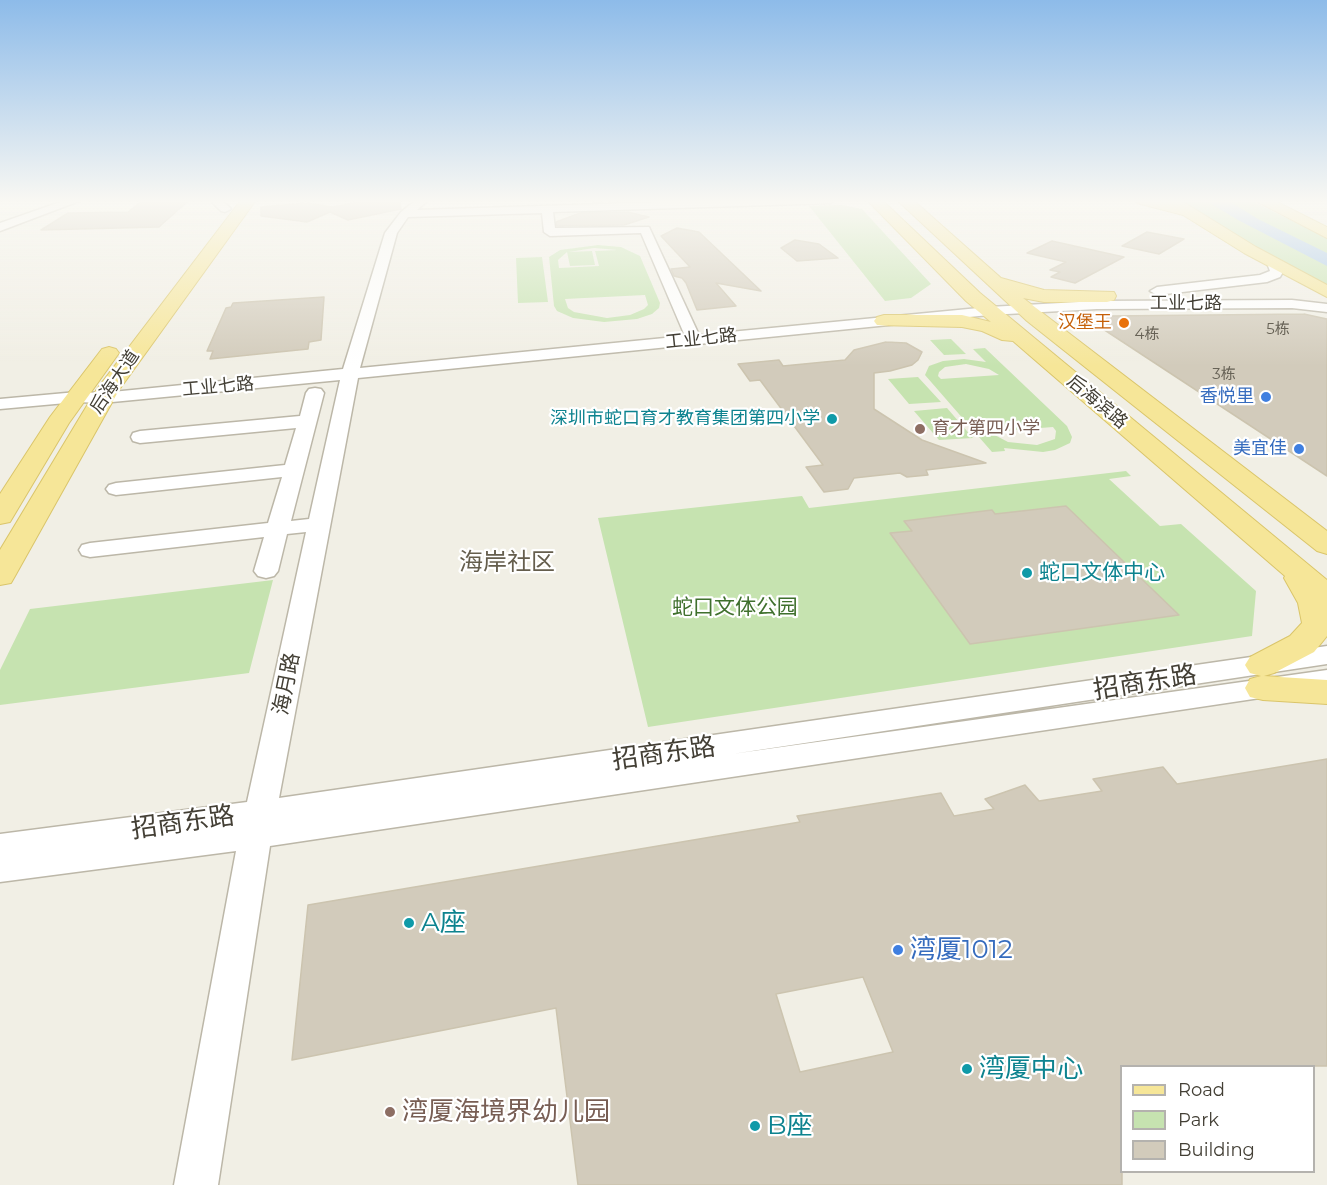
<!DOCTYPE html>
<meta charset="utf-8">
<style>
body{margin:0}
#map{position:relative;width:1327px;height:1185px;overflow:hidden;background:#f1efe5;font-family:Montserrat,sans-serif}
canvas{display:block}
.legend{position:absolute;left:1120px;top:1065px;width:195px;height:108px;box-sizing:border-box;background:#fff;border:2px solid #b4b2ae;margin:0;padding:8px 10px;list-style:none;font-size:18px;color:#433f35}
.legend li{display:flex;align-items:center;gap:12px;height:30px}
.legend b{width:30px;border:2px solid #b4b2ae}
</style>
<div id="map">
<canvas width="1327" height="1185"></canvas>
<ul class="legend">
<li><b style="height:8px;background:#f6e698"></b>Road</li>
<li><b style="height:16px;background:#c6e3b0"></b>Park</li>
<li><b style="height:16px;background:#d2cbbb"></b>Building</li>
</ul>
</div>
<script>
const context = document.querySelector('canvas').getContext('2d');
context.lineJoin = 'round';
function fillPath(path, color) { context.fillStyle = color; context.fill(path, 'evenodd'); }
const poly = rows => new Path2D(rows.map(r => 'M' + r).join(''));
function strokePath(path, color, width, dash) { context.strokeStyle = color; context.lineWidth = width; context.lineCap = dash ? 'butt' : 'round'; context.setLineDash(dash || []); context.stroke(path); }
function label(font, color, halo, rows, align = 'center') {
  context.font = font + ' Montserrat,"Noto Sans SC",sans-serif'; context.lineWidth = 4.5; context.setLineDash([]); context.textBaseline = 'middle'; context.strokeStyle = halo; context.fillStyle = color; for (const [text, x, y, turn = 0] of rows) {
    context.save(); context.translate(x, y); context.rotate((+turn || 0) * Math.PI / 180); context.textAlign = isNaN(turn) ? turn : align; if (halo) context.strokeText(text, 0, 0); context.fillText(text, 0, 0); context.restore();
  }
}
const green = poly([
 [1179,200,1250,200,1327,238,1327,287,1260,250],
 [842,205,862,209,931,284,911,298,885,301,809,206],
 [598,245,621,247,640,256,660,303,659,308,652,314,637,319,604,322,573,318,557,311,554,306,549,257,560,250],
 [594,248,617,250,595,251,599,266,559,268,558,260,567,252,570,266,595,265,592,251,569,252],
 [645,295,648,305,644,309,630,315,607,318,574,312,568,308,565,299],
 [542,257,548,302,518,303,516,258],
 [951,339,966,354,944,355,930,340],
 [985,348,1067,426,1072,437,1070,443,1055,450,1043,452,1004,448,1005,451,992,452,925,375,929,366,943,361,964,359,986,362,973,349],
 [966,364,989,369,999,375,941,379,938,376,939,372,945,367],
 [1053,427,1056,431,1055,439,1037,445,1008,442,989,432],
 [918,377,941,402,909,404,888,379],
 [947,408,973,438,939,440,914,411],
 [1126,471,1131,476,1109,479,1160,526,1181,524,1256,591,1252,636,648,727,598,518,802,496,809,508],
 [273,580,249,673,0,705,0,670,30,609]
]);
const water = poly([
 [1205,200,1227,200,1258,219,1327,253,1327,266,1238,220]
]);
const building = poly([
 [368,200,399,200,401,209,348,220,330,212,307,222,261,216,261,207,306,203,333,207,368,200],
 [142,201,188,201,159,227,41,230,68,213,128,212,142,201],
 [628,212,649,217,624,225,557,226,556,222,580,213,628,212],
 [677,228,699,232,761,291,716,283,736,306,697,310,686,283,682,278,674,276,671,269,690,267,661,236,677,228],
 [1147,232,1184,239,1159,254,1122,246,1147,232],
 [795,240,819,244,838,258,797,261,781,248,795,240],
 [1052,241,1124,257,1075,283,1051,277,1060,272,1050,270,1066,262,1027,253,1052,241],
 [324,297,321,340,309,342,308,349,210,359,213,351,207,351,226,308,231,307,233,303,324,297],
 [1304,314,1327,319,1327,476,1103,329,1103,322,1109,316,1304,314],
 [886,342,906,343,922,352,918,360,912,365,890,371,874,373,874,409,922,440,986,463,926,470,928,475,907,477,900,473,854,478,848,489,824,492,806,467,823,465,760,380,750,381,738,364,779,360,783,366,845,360,854,350,886,342],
 [1066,506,1179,615,970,644,890,533,912,531,904,521,992,510,995,514,1066,506],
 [1327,759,1327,1066,1122,1066,1122,1185,578,1185,556,1008,292,1060,308,905,800,822,797,816,941,793,954,816,994,809,985,799,1025,785,1039,801,1102,791,1093,779,1163,767,1177,784,1327,759],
 [863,977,893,1052,800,1072,776,994,863,977]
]);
const minor = poly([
 [66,200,82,200,0,231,0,223,66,200],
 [210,200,222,200,231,209,225,212,221,211,210,200],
 [416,200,428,200,417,210,724,200,836,200,831,203,553,212,555,228,649,227,699,335,989,307,1097,301,1292,300,1327,304,1327,312,1292,308,1097,309,989,315,358,378,279,798,1327,646,1327,664,732,754,1327,670,1327,688,270,846,218,1185,174,1185,236,851,0,882,0,834,247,802,306,532,287,534,278,571,274,576,266,578,258,576,254,571,264,537,90,557,82,555,79,550,82,545,90,543,268,523,282,477,116,495,109,493,106,489,109,485,116,483,285,465,296,428,140,443,133,441,131,437,133,433,140,431,300,416,306,393,309,389,315,388,321,389,324,393,291,521,309,519,340,380,102,403,77,402,0,409,0,399,77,392,102,393,343,369,385,233,401,212,416,200],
 [542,213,544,232,550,236,641,233,685,336,360,368,397,233,408,217,542,213],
 [1273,259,1278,260,1284,270,1280,277,1267,282,1157,295,1150,291,1157,287,1260,275,1270,271,1267,263,1273,259]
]);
const major = poly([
 [241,200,256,200,119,390,15,576,11,583,0,585,0,550,97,389,241,200],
 [867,200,882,200,980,293,1327,580,1327,636,1314,652,1274,673,1264,676,1327,680,1327,704,1263,700,1250,697,1245,688,1250,679,1261,676,1250,673,1245,665,1250,657,1290,636,1302,623,1298,603,1284,578,1285,576,1013,341,1002,340,982,331,962,327,877,325,874,321,877,317,884,315,962,315,991,322,966,301,867,200],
 [897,200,913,200,1001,278,1044,290,1114,292,1116,296,1114,300,1107,302,1044,302,1023,298,1327,531,1327,554,1317,551,1027,321,897,200],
 [1135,200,1180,200,1256,247,1327,285,1327,297,1244,253,1183,215,1137,203,1135,200],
 [1254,200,1273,200,1327,227,1327,238,1254,200],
 [109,347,116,349,119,353,69,423,10,522,0,524,0,494,50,417,102,349,109,347]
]);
const markers = [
 [1124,323,6,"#e8710a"],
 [1266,397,6,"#3f7fe0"],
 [832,419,6,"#0f9aa8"],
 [920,429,6,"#8d6e63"],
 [1299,449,6,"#3f7fe0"],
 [1027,573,6,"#0f9aa8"],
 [409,923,6,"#0f9aa8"],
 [898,950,6,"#3f7fe0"],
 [967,1069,6,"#0f9aa8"],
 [390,1112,6,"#8d6e63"],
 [755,1126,6,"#0f9aa8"]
];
const farNumbernames = [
 ["5栋",1278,330],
 ["4栋",1147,335],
 ["3栋",1224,375]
];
const farStreetnames = [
 ["工业七路",1186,304],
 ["工业七路",701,339,-6],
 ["后海大道",115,382,-56],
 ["工业七路",218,387,-5],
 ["后海滨路",1097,402,40]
];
const farFoodnames = [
 ["汉堡王",1112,323]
];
const farShopnames = [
 ["香悦里",1254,397],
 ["美宜佳",1287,449]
];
const farCulturenames = [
 ["深圳市蛇口育才教育集团第四小学",820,419]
];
const farEducationnames = [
 ["育才第四小学",932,429]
];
const cultureNames = [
 ["蛇口文体中心",1039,573]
];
const parkNames = [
 ["蛇口文体公园",735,608]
];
const streetNames = [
 ["海月路",287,684,-79]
];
const quarterNames = [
 ["海岸社区",507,563]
];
const nearStreetnames = [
 ["招商东路",1145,683,-9],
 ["招商东路",664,754,-8],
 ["招商东路",183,823,-8]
];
const nearCulturenames = [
 ["A座",421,923],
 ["湾厦中心",979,1069],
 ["B座",767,1126]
];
const nearShopnames = [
 ["湾厦1012",910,950]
];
const nearEducationnames = [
 ["湾厦海境界幼儿园",402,1112]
];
fillPath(green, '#c6e3b0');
fillPath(water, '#a5c6ea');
fillPath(building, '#d2cbbb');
strokePath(building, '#ccc4af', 1.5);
strokePath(minor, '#bcb7a8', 3);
strokePath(major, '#dac56a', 2);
fillPath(minor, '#fff');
fillPath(major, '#f6e698');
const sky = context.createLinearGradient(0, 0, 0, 366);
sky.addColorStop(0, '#8dbbe9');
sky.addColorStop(0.55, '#f9f8f3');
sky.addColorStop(1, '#f9f8f300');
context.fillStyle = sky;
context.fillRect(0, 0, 1327, 366);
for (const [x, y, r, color] of markers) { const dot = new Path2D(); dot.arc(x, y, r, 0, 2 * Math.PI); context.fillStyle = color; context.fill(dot); strokePath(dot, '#fff', 2); }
label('15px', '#676256', null, farNumbernames);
label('18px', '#433f35', '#fff', farStreetnames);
label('18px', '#c56008', '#fff', farFoodnames, 'right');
label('18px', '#366cbe', '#fff', farShopnames, 'right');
label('18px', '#0d838f', '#fff', farCulturenames, 'right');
label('18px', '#785e54', '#fff', farEducationnames, 'left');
label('21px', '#0d838f', '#fff', cultureNames, 'left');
label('21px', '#3f702d', '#fff', parkNames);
label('21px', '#433f35', '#fff', streetNames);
label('24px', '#655e4d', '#fff', quarterNames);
label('26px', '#433f35', '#fff', nearStreetnames);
label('26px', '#0d838f', '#fff', nearCulturenames, 'left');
label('26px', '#366cbe', '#fff', nearShopnames, 'left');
label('26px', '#785e54', '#fff', nearEducationnames, 'left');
</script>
